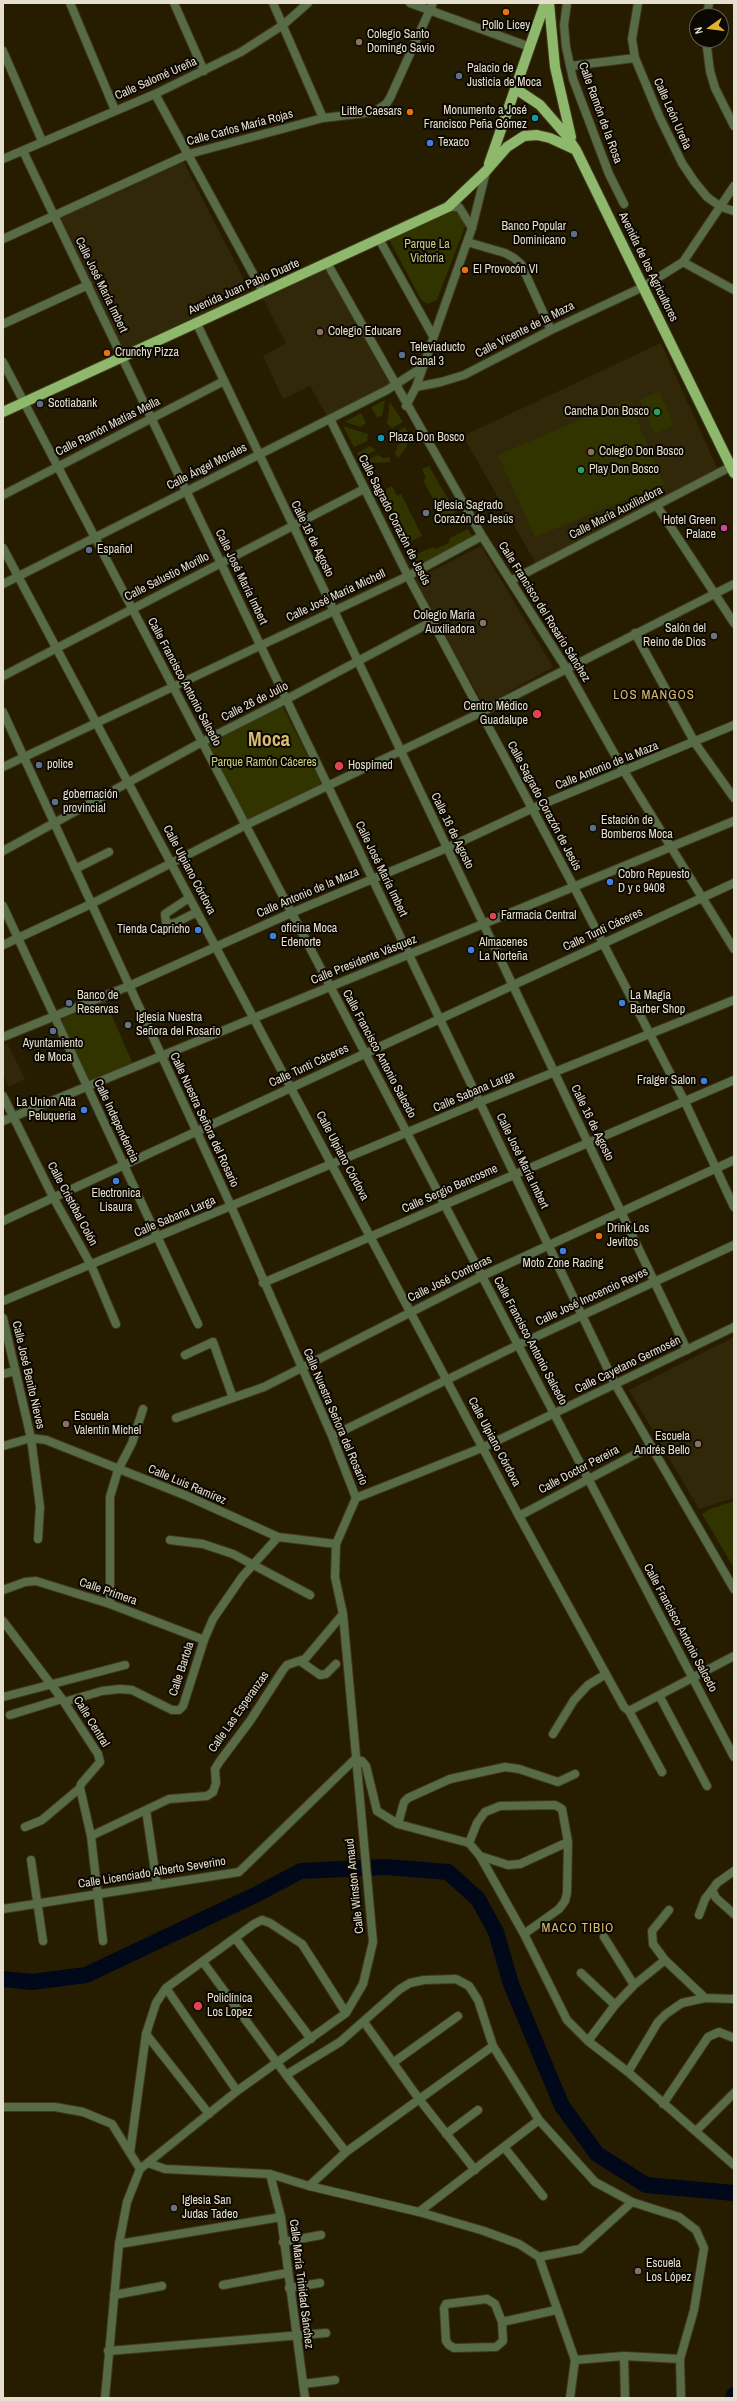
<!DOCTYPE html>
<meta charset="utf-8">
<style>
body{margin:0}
#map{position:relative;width:737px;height:2401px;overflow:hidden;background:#261c00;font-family:"Archivo Narrow",sans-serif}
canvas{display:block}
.frame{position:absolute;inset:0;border:4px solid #e5dfcd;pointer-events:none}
.north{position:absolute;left:689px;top:8px;width:40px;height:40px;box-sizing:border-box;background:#0b0701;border:1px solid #625d53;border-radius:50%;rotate:256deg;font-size:11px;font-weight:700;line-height:16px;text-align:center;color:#e5dfcd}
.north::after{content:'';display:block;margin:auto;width:14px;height:18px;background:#ddb133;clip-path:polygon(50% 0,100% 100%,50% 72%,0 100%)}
</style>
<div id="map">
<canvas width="737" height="2401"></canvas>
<div class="frame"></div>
<div class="north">N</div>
</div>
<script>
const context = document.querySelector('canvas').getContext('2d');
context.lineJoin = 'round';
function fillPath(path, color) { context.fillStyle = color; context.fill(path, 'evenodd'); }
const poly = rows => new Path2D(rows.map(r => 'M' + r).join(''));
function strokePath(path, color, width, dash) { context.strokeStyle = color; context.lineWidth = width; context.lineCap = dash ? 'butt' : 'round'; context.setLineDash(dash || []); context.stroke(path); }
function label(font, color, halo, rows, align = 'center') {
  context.font = font + ' "Archivo Narrow",sans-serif'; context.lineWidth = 4; context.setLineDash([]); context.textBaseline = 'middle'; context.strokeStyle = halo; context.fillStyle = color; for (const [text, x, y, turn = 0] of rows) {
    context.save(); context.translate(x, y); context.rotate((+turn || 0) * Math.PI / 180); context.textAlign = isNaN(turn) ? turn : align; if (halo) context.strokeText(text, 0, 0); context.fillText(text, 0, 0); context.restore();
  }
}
const built = poly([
 [183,161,250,291,124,351,60,217],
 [324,267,390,383,327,416,310,386,283,399,263,356,286,343,262,297],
 [661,343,717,468,536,564,463,436],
 [481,546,553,667,484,706,414,580],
 [7,1043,25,1079,9,1087,3,1074,3,1045],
 [734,1337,734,1498,699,1509,629,1390]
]);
const green = poly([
 [454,209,466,224,437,300,428,304,421,300,389,239],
 [659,391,674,425,654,434,640,400],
 [628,399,664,484,535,537,498,455],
 [385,400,382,416,377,417,371,407],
 [390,402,403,422,392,428,387,424],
 [361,413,366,423,361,427,345,422],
 [343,426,368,434,367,441,354,447],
 [405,427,409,434,396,441,395,433],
 [408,438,407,446,398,458,395,454,398,445],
 [370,446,376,450,360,459,357,453],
 [378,455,383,458,389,457,391,462,366,463,365,461],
 [429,466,451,504,454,503,458,511,444,518,423,481,426,478,422,469],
 [392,486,397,496,401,494,422,536,404,544,379,493],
 [468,529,473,538,415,567,410,557,433,547,436,549,449,543,450,538],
 [282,705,322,785,247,819,205,743],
 [105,1000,133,1064,89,1083,60,1020],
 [734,1501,734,1568,702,1514,710,1509]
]);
const river = poly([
 [3,1979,32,1982,86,1975,255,1895,301,1871,386,1867,448,1872,478,1899,496,1932,511,1984,562,2106,597,2154,646,2185,734,2193],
 [733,2398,734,2395]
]);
const street = poly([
 [70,3,115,110],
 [174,3,204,71],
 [273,3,323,118],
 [410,3,530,47],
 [567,3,564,25,566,47,573,79,609,174,624,204],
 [638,3,632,39,635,58,660,118,682,163,694,181,707,197,721,207,734,211],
 [707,16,709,3],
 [706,40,710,71,715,88,734,126],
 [3,51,42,141],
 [570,66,635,58],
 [155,94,263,292],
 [23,151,615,1384,734,1589],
 [3,159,155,94,241,52,283,25,308,3],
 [448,207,459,207,472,228],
 [3,239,189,154,323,118,374,112,386,104,390,98,433,3],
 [379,239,433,336],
 [467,242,505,253,514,258,521,264,551,330],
 [683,262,734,290],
 [327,263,482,536,566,668,624,771,734,949],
 [196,322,687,1350],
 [3,324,88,285],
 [3,362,734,1757],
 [416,387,441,382,464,375,551,330,643,287,683,262,734,186],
 [406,406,416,387,472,228,486,171],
 [330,419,408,576,574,887,685,1102,734,1207],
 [3,495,224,381],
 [657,506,734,623],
 [3,548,519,1516,624,1707,629,1711,662,1772],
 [512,580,734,465],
 [3,584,387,390,421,368],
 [635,633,695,743,734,798],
 [3,676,364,489],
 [3,712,231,1206,332,1436,356,1498],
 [3,767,408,576,482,536],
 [3,851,202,742,287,699,433,621],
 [75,869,109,852],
 [189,898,165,914,166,922,170,924,175,923,197,912],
 [3,906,198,1324],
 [3,945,91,904,246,825,482,712,734,584],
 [3,1037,129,986,291,913,447,848,531,809,734,725],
 [3,1096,53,1197,91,1265,116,1324],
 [3,1121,734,821],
 [3,1221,734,883],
 [263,1283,734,1080],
 [3,1301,480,1102,734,1000],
 [3,1318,31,1438,40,1507,38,1539],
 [185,1355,213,1342,233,1398],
 [3,1374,15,1371],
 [176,1418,264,1387,482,1276,734,1160],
 [332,1436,518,1345,734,1245],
 [3,1446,31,1438,46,1440,187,1496,278,1537,336,1544],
 [356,1498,484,1447,734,1327],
 [519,1516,651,1446],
 [170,1540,203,1544,233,1554,310,1595],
 [3,1590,25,1582,36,1581,110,1604,204,1640],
 [110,1604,110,1497,118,1470,132,1443,143,1409],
 [3,1621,62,1699,98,1754,100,1762,81,1784,80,1788,91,1836,103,1941],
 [300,1661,320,1675,326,1674,336,1664],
 [3,1697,125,1665],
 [660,1697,707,1786],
 [64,1702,102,1691,120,1689,132,1690,172,1710,179,1710,183,1706,204,1640,213,1619,242,1577,278,1537],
 [629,1711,734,1656],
 [10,1715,62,1699],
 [553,1734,574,1700,588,1685,606,1674],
 [146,1810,157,1885],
 [398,1824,404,1802,408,1798,450,1779,505,1767,519,1769,558,1782,575,1774],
 [25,1827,42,1820,80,1788],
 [91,1836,169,1799,207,1796,213,1792,216,1783,215,1769,220,1761,250,1721,283,1670,287,1665,305,1659,343,1614],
 [469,1843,477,1823,485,1812,500,1806,555,1805,562,1809,568,1842,567,1893,565,1901,559,1909,524,1934],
 [480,1856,508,1865,520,1864,568,1842],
 [31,1860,43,1941],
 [734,1871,717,1883,712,1890,716,1898,734,1914],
 [3,1909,239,1872,355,1759,362,1761,366,1766,377,1811,398,1824,469,1843,480,1856,524,1934,567,2020,588,2041,628,2072,734,2165],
 [669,1910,652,1931,653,1944,665,1960,705,1998],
 [699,1915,705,1899,712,1890],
 [604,1937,634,1985],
 [236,1939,311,2039],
 [203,1962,286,2075,346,2152],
 [581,1973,615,2005],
 [166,1988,237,2091],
 [364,2022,419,2099,475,2170],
 [146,2034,209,2114],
 [588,2041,615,2005,634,1985,665,1960],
 [394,2062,458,2016],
 [628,2072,658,2022,666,2014,682,2003,705,1998,734,1999],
 [286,2075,340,2042,400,1989,410,1983,424,1980,456,1979,469,1986,478,2000,493,2046,539,2120,595,2182,632,2202,679,2217,696,2230,704,2248,694,2310,680,2359,624,2356,575,2360],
 [663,2104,708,2037,719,2032,734,2038],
 [3,2107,55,2107,83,2112,112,2124,130,2153],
 [696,2131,734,2093],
 [446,2134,478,2110],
 [504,2147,543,2196],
 [148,2163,165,2169,270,2174,309,2186,419,2212,484,2231,519,2244,539,2257,580,2249,632,2202],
 [140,2169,237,2091,346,2013,363,1984,373,1942,343,1614,335,1577,336,1544,356,1498],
 [270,2174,281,2217,305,2398],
 [309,2186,346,2152,493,2046],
 [419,2212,539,2120],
 [283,2242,321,2235],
 [119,2244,281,2217],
 [539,2257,575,2360,570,2398],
 [223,2285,287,2273],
 [289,2288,320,2283],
 [114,2295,162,2286],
 [487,2299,495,2304,502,2322,503,2341,496,2347,454,2348,449,2345,446,2341,444,2308,446,2304,487,2299],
 [502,2322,556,2310],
 [108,2351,326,2333],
 [624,2356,625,2398],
 [680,2359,681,2398],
 [303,2384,335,2380],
 [105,2398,119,2244,127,2202,140,2169,130,2153,146,2034,156,2003,166,1988,254,1924,262,1920,270,1923,302,1944,346,2013]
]);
const primary = poly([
 [549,3,555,67,571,137],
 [516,89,540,105,566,135,576,150,734,473],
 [489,164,545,3],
 [3,412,448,207,486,171,507,147,524,136,537,135,550,138,576,150]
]);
const markers = [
 [506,12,4,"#e8710a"],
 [359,42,4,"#8d6e63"],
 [459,76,4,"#5c6f8a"],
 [410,112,4,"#e8710a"],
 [535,118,4,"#0f9aa8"],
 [430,143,4,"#3f7fe0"],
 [574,234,4,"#5c6f8a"],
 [465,270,4,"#e8710a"],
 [320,332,4,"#8d6e63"],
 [107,353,4,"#e8710a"],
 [402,355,4,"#5c6f8a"],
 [40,404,4,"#5c6f8a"],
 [657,412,4,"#2e9e5b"],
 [381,438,4,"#0f9aa8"],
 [591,452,4,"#8d6e63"],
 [581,470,4,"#2e9e5b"],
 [426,513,4,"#6b7280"],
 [724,528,4,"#d1479c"],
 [89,550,4,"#5c6f8a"],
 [483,623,4,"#8d6e63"],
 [714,636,4,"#6b7280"],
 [537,714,5,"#e0444e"],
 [39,765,4,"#5c6f8a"],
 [339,766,5,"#e0444e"],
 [55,802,4,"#5c6f8a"],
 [593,828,4,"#5c6f8a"],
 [610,882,4,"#3f7fe0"],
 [493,916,4,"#e0444e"],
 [198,930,4,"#3f7fe0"],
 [273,936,4,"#3f7fe0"],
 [471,950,4,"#3f7fe0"],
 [69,1003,4,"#5c6f8a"],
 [622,1003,4,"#3f7fe0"],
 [128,1025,4,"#6b7280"],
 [53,1031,4,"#5c6f8a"],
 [704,1081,4,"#3f7fe0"],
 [84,1110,4,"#3f7fe0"],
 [116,1181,4,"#3f7fe0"],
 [599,1236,4,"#e8710a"],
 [563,1251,4,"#3f7fe0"],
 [66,1424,4,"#8d6e63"],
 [698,1444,4,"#8d6e63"],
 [198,2006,5,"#e0444e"],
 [174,2208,4,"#6b7280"],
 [638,2271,4,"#8d6e63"]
];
const poiNames = [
 ["Pollo Licey",506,26,"center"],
 ["Colegio Santo",367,35],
 ["Domingo Savio",367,49],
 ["Palacio de",467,69],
 ["Justicia de Moca",467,83],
 ["Monumento a José",527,111,"right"],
 ["Francisco Peña Gómez",527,125,"right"],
 ["Little Caesars",402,112,"right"],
 ["Texaco",438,143],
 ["Banco Popular",566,227,"right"],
 ["Dominicano",566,241,"right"],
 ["El Provocón VI",473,270],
 ["Colegio Educare",328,332],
 ["Televiaducto",410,348],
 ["Canal 3",410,362],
 ["Crunchy Pizza",115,353],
 ["Scotiabank",48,404],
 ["Cancha Don Bosco",649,412,"right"],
 ["Plaza Don Bosco",389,438],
 ["Colegio Don Bosco",599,452],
 ["Play Don Bosco",589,470],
 ["Iglesia Sagrado",434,506],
 ["Corazón de Jesús",434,520],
 ["Hotel Green",716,521,"right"],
 ["Palace",716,535,"right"],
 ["Español",97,550],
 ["Colegio María",475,616,"right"],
 ["Auxiliadora",475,630,"right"],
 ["Salón del",706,629,"right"],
 ["Reino de Dios",706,643,"right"],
 ["Centro Médico",528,707,"right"],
 ["Guadalupe",528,721,"right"],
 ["police",47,765],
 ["Hospimed",348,766],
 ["gobernación",63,795],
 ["provincial",63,809],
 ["Estación de",601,821],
 ["Bomberos Moca",601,835],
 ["Cobro Repuesto",618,875],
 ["D y c 9408",618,889],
 ["Farmacia Central",501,916],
 ["oficina Moca",281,929],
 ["Edenorte",281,943],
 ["Tienda Capricho",190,930,"right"],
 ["Almacenes",479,943],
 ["La Norteña",479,957],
 ["Banco de",77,996],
 ["Reservas",77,1010],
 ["La Magia",630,996],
 ["Barber Shop",630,1010],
 ["Iglesia Nuestra",136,1018],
 ["Señora del Rosario",136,1032],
 ["Ayuntamiento",53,1044,"center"],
 ["de Moca",53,1058,"center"],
 ["Fralger Salon",696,1081,"right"],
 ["La Union Alta",76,1103,"right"],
 ["Peluqueria",76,1117,"right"],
 ["Electronica",116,1194,"center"],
 ["Lisaura",116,1208,"center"],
 ["Drink Los",607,1229],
 ["Jevitos",607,1243],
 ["Moto Zone Racing",563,1264,"center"],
 ["Escuela",74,1417],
 ["Valentín Michel",74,1431],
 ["Escuela",690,1437,"right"],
 ["Andrés Bello",690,1451,"right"],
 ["Policlínica",207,1999],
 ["Los Lopez",207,2013],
 ["Iglesia San",182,2201],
 ["Judas Tadeo",182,2215],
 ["Escuela",646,2264],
 ["Los López",646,2278]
];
const streetNames = [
 ["Calle Salomé Ureña",156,79,-24],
 ["Calle Ramón de la Rosa",600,113,70],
 ["Calle León Ureña",672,114,66],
 ["Calle Carlos María Rojas",240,128,-15],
 ["Avenida de los Agricultores",648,267,64],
 ["Calle José María Imbert",101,285,64],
 ["Avenida Juan Pablo Duarte",244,287,-24],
 ["Calle Vicente de la Maza",525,330,-27],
 ["Calle Ramón Matías Mella",108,427,-27],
 ["Calle Ángel Morales",207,467,-27],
 ["Calle María Auxiliadora",616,513,-27],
 ["Calle Sagrado Corazón de Jesús",394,520,63],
 ["Calle 16 de Agosto",312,539,64],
 ["Calle Salustio Morillo",167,577,-27],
 ["Calle José María Imbert",241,577,64],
 ["Calle José María Michell",336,596,-25],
 ["Calle Francisco del Rosario Sánchez",544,612,58],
 ["Calle Francisco Antonio Salcedo",184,682,62],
 ["Calle 26 de Julio",255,702,-27],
 ["Calle Antonio de la Maza",607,766,-22],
 ["Calle Sagrado Corazón de Jesús",544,806,62],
 ["Calle 16 de Agosto",452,831,64],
 ["Calle José María Imbert",381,869,64],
 ["Calle Ulpiano Córdova",189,870,62],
 ["Calle Antonio de la Maza",308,893,-23],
 ["Calle Tunti Cáceres",603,930,-25],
 ["Calle Presidente Vásquez",364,960,-22],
 ["Calle Francisco Antonio Salcedo",379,1054,62],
 ["Calle Tunti Cáceres",309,1066,-25],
 ["Calle Sabana Larga",474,1092,-23],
 ["Calle Nuestra Señora del Rosario",204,1120,65],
 ["Calle Independencia",116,1121,65],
 ["Calle 16 de Agosto",592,1123,64],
 ["Calle Ulpiano Córdova",342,1156,62],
 ["Calle José María Imbert",522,1161,64],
 ["Calle Sergio Bencosme",450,1189,-24],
 ["Calle Cristóbal Colón",72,1204,62],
 ["Calle Sabana Larga",175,1217,-23],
 ["Calle José Contreras",450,1279,-26],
 ["Calle José Inocencio Reyes",592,1297,-25],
 ["Calle Francisco Antonio Salcedo",530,1341,62],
 ["Calle Cayetano Germosén",628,1365,-26],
 ["Calle José Benito Nieves",28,1375,77],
 ["Calle Nuestra Señora del Rosario",335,1417,67],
 ["Calle Ulpiano Córdova",494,1442,62],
 ["Calle Doctor Pereira",579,1470,-28],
 ["Calle Luis Ramírez",187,1485,23],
 ["Calle Primera",108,1592,19],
 ["Calle Francisco Antonio Salcedo",680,1628,62],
 ["Calle Bartola",182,1669,-72],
 ["Calle Las Esperanzas",239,1712,-55],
 ["Calle Central",91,1722,58],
 ["Calle Licenciado Alberto Severino",152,1873,-9],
 ["Calle Winston Arnaud",355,1886,-96],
 ["Calle María Trinidad Sánchez",301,2284,83]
];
const parkNames = [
 ["Parque La",427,245],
 ["Victoria",427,259],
 ["Parque Ramón Cáceres",264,763]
];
const neighbourhoodNames = [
 ["LOS MANGOS",654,696],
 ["MACO TIBIO",578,1929]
];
const townNames = [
 ["Moca",269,741]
];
fillPath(built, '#312709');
fillPath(green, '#323400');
strokePath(river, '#000819', 16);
strokePath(street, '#41371d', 10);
strokePath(primary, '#41371d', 12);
strokePath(street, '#566b46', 8);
strokePath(primary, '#8eb96c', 10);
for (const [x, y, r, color] of markers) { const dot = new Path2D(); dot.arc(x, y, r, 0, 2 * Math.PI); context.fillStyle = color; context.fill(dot); strokePath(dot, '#0b0701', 1.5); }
label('12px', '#e5dfcd', '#0b0701', poiNames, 'left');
label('12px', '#e5dfcd', '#0b0701', streetNames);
label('12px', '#cacf7d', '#0b0701', parkNames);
context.letterSpacing = '1px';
label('13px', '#dabc72', '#0b0701', neighbourhoodNames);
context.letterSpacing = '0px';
label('bold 20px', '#dabc72', '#0b0701', townNames);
</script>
